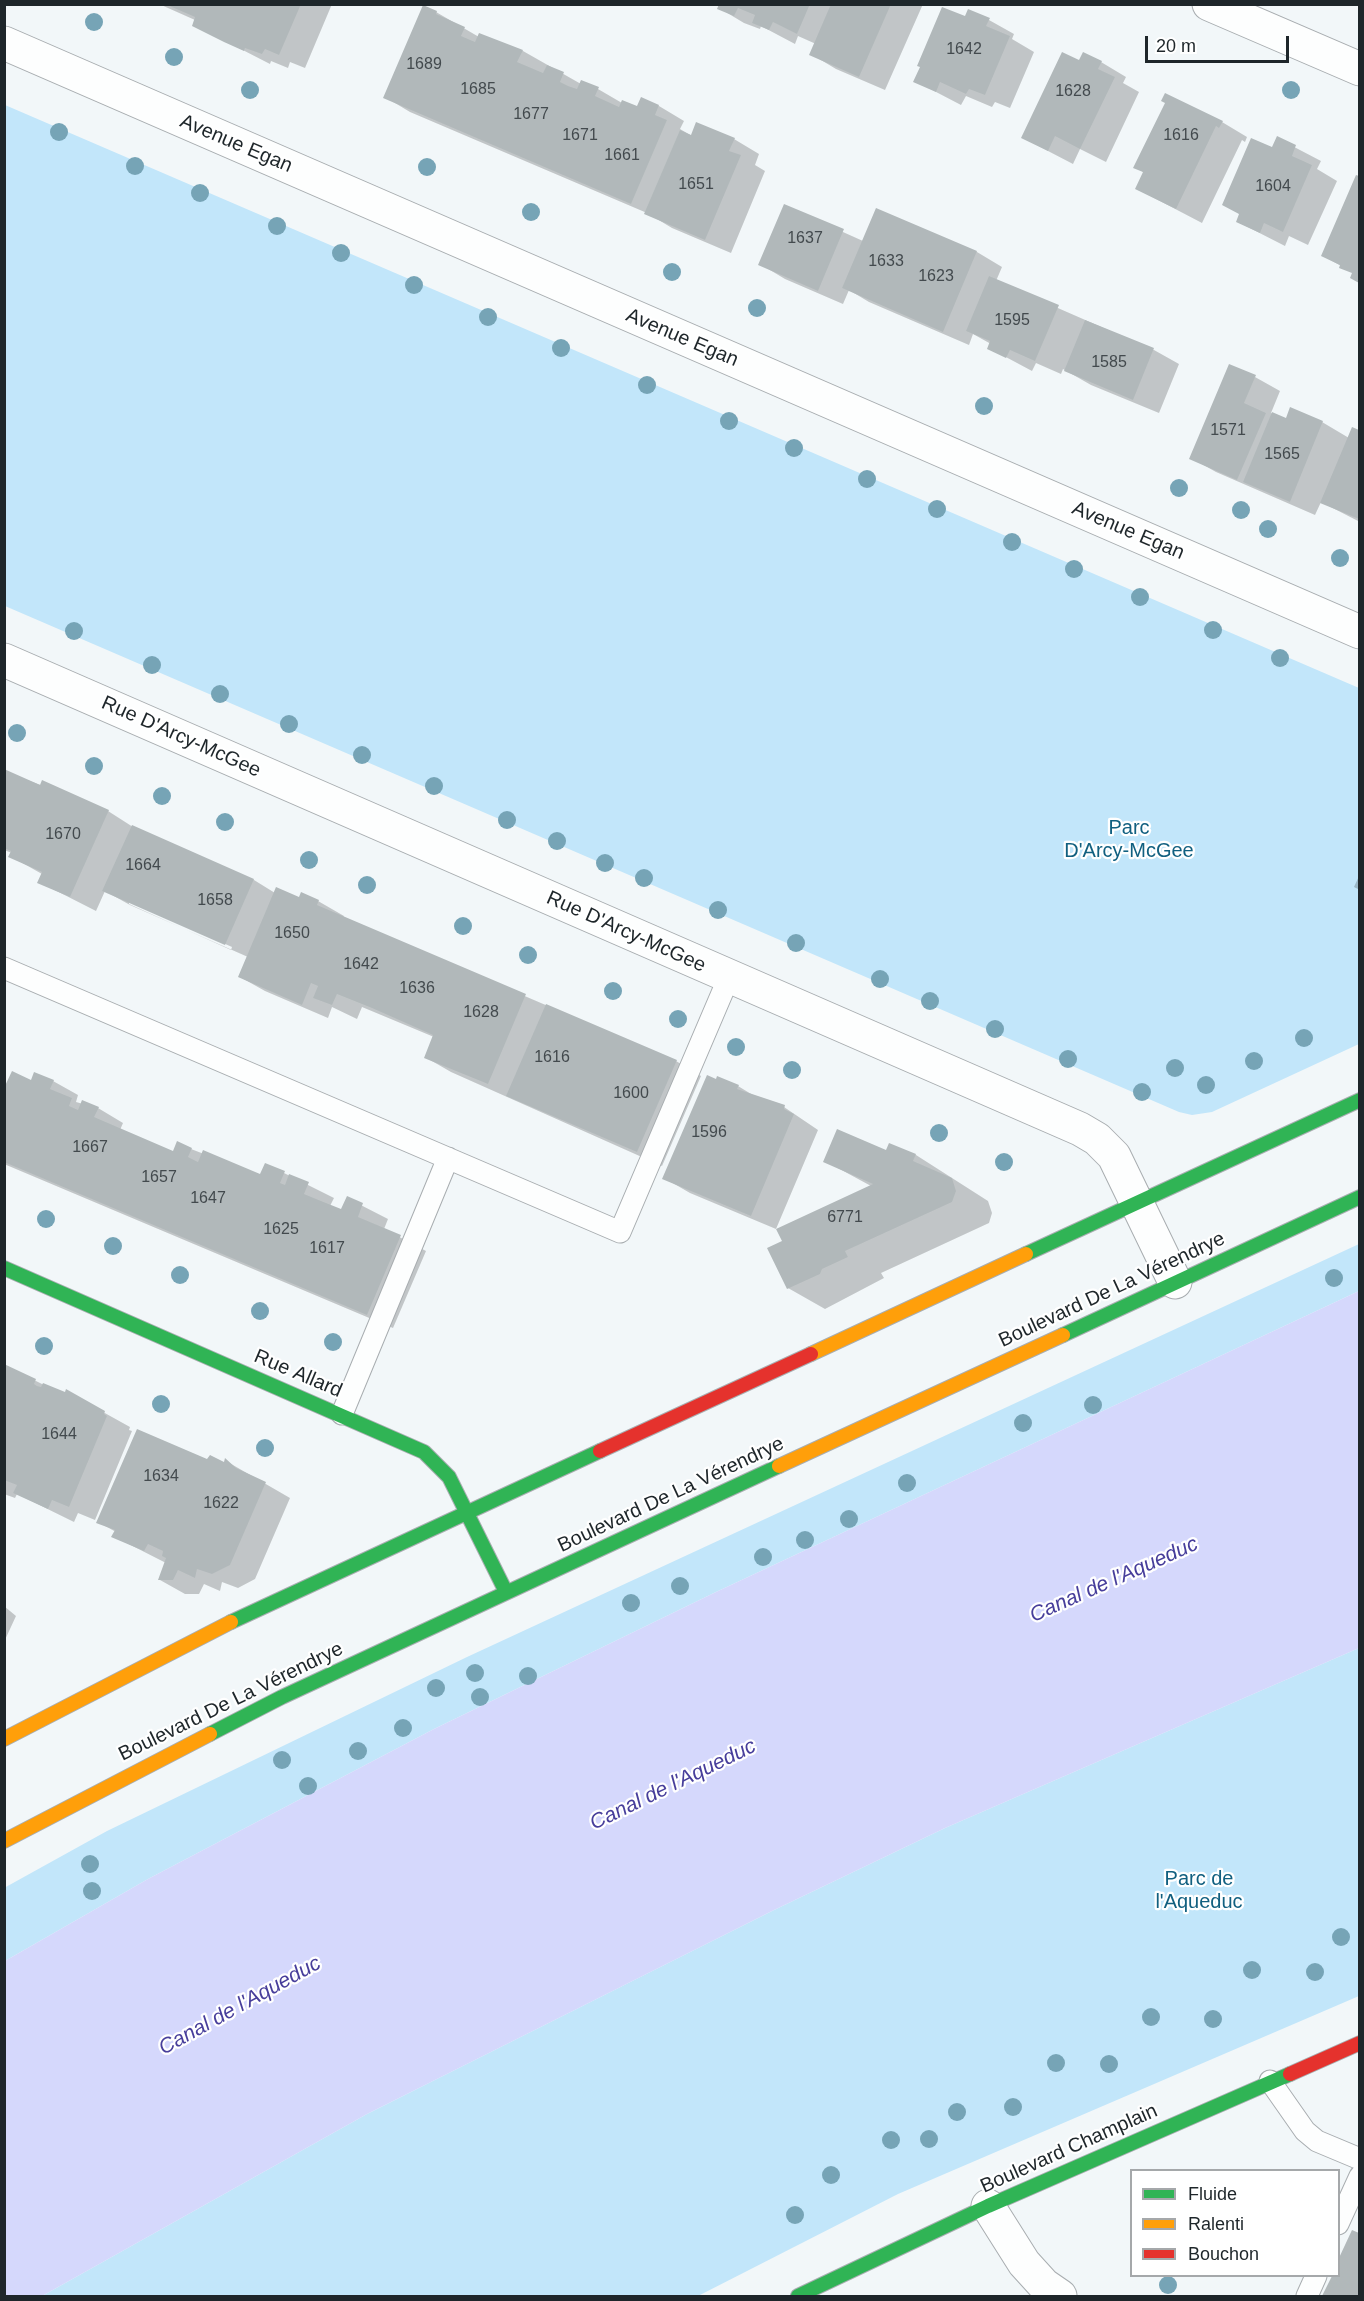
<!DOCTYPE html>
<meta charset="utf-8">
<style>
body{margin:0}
#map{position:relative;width:1364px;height:2301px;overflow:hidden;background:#f2f7f9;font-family:Arial,sans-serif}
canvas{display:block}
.frame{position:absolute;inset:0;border:6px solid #1e262a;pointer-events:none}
.legend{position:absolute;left:1130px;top:2169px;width:210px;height:108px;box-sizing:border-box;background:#fff;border:2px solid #a5a8aa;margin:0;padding:8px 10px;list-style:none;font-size:18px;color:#1e262a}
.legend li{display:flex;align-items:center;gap:12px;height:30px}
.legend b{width:30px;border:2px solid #a5a8aa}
.scale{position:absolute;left:1145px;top:36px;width:144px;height:27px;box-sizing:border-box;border:3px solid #1e262a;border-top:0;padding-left:8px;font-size:18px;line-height:21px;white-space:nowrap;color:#1e262a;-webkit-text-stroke:4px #fff;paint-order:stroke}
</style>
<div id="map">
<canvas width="1364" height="2301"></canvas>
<div class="frame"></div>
<ul class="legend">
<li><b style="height:8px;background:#30b455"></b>Fluide</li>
<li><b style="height:8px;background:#ff9f0a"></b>Ralenti</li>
<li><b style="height:8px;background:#e5322d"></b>Bouchon</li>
</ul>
<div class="scale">20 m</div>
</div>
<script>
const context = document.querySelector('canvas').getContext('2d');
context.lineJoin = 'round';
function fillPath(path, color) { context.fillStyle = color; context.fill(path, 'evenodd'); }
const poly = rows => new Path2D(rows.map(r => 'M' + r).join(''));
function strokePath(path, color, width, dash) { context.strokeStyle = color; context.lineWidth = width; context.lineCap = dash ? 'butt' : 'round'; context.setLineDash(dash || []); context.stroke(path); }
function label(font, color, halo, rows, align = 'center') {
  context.font = font + ' Arial,sans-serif'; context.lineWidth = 4.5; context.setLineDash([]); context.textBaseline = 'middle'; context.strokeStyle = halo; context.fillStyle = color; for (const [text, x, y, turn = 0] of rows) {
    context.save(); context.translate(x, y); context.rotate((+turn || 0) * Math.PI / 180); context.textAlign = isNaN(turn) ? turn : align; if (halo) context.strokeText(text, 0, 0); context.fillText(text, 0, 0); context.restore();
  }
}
const green = poly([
 [5,105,1359,688,1359,1044,1212,1112,1192,1115,1179,1112,5,606],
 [1359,1244,1359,1291,716,1592,434,1729,148,1879,5,1961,4,1888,107,1831,467,1657],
 [1359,1648,1359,1996,898,2194,698,2296,42,2296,367,2114,774,1910,945,1828]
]);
const water = poly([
 [1359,1291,1359,1648,945,1828,774,1910,367,2114,42,2296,5,2296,5,1961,148,1879,434,1729,716,1592]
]);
const shadow = poly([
 [159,4,332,4,305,68,290,62,288,68,271,61,270,64,194,25,195,20],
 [720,4,923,4,885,90,836,69,811,54,816,44,798,36,795,44,761,26,760,29,744,23,719,8],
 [436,12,479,37,523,51,581,84,598,89,622,103,638,108,642,99,659,106,684,121,680,129,692,136,734,139,759,154,755,165,765,171,731,253,672,228,647,213,410,112,385,97],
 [966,18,989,20,1014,34,1012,39,1034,52,1010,108,995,102,992,107,966,96,961,105,915,81],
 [1079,62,1101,62,1126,77,1123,83,1139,92,1106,162,1080,149,1073,164,1023,138],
 [1222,122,1247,137,1245,142,1242,140,1202,223,1137,189,1145,173,1135,167],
 [1277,138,1321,161,1317,169,1337,181,1308,245,1289,236,1285,246,1238,222],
 [1357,177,1360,178,1360,282,1351,278,1354,273,1323,256],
 [785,206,863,241,877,210,977,252,1002,267,996,281,1154,350,1179,364,1159,413,1091,385,1063,369,1061,374,1036,363,1032,371,989,348,991,344,973,334,969,345,869,302,849,290,843,304,785,279,760,264],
 [1255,377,1280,391,1271,413,1287,420,1322,422,1349,438,1353,429,1360,432,1360,522,1321,502,1315,515,1216,472,1191,458],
 [4,771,108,811,133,827,254,880,275,893,318,901,344,916,343,918,676,1061,701,1076,662,1166,451,1072,425,1057,434,1037,362,1007,357,1019,332,1007,328,1018,265,991,240,977,248,957,130,905,105,891,96,911,39,882,42,874,10,856,12,853,4,850],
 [129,901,232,947,231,950,129,904],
 [1360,874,1360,890,1354,887],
 [53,1081,78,1095,76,1102,98,1108,123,1123,120,1130,174,1153,191,1149,261,1176,284,1173,334,1198,330,1206,342,1211,347,1198,388,1219,384,1229,426,1251,393,1328,4,1164,4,1092,32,1082],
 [738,1086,756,1097,784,1107,818,1130,776,1229,690,1193,664,1178],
 [890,1145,916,1155,988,1201,992,1213,989,1223,881,1273,884,1278,825,1309,788,1288,784,1242,871,1186,825,1161,887,1152],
 [4,1365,44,1385,66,1394,67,1392,130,1427,129,1430,132,1431,95,1520,78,1513,74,1522,17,1494,15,1498,4,1494],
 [208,1461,225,1464,226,1461,290,1498,255,1579,238,1588,222,1582,220,1591,204,1584,199,1594,185,1594,160,1580,166,1563,113,1536,116,1532,98,1522],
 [4,1606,16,1616,4,1642],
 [1353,2232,1360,2234,1360,2296,1324,2296,1333,2276,1338,2276]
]);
const building = poly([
 [165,4,301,4,279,55,265,49,262,54,245,48,244,51,224,42,192,26,195,17],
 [719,4,810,4,797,34,773,22,769,30,752,23,755,15,738,8,734,16,717,9],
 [831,4,891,4,859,77,809,55],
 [423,5,437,11,436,14,465,27,461,36,475,42,479,33,523,50,517,62,543,73,547,65,564,72,560,82,568,86,577,89,581,80,599,87,595,96,619,107,622,100,637,106,641,97,659,105,655,115,667,120,631,204,383,98],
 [942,7,965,16,968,9,990,18,986,26,1010,36,985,95,969,89,966,94,940,82,936,92,913,82,920,67,917,66],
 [1062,52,1079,60,1083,52,1102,61,1098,69,1115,77,1080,149,1055,136,1048,151,1021,138],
 [1165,93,1223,121,1219,128,1216,126,1176,209,1135,189,1143,172,1133,168,1165,103,1161,101],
 [696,122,735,138,729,151,741,155,705,240,644,214,680,130,691,135],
 [1277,136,1296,145,1292,156,1312,165,1283,232,1264,223,1260,233,1236,222,1239,214,1222,205,1251,138,1272,147],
 [1356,175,1359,176,1359,283,1350,278,1352,273,1339,268,1340,265,1321,256],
 [784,204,844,229,818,291,758,265],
 [876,208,977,251,943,332,842,288],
 [989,276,1059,305,1035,361,1010,350,1006,358,987,349,990,341,966,331],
 [1085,320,1154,348,1133,400,1064,371],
 [1229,364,1256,375,1244,403,1266,413,1237,480,1189,459],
 [1290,407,1323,421,1290,502,1243,482,1272,412,1286,418],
 [1352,427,1359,430,1359,519,1320,503],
 [4,769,40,785,42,780,109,810,70,897,37,883,42,872,8,857,11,851,4,848],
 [132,825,254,879,225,945,102,891],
 [276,887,299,897,301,892,319,900,317,905,526,994,488,1084,424,1058,433,1035,372,1008,337,994,332,1005,313,998,318,986,311,983,302,1005,238,977],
 [546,1004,677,1060,637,1152,506,1096],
 [12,1071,31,1080,34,1072,54,1080,50,1089,72,1098,69,1106,78,1110,82,1100,99,1107,94,1117,173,1151,177,1141,192,1148,188,1157,198,1162,203,1150,260,1174,265,1163,285,1171,280,1183,285,1185,289,1174,309,1182,304,1194,321,1201,341,1209,347,1196,363,1203,358,1217,401,1235,367,1315,4,1162,4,1088],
 [707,1075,716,1079,717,1076,739,1085,737,1089,785,1105,784,1109,794,1114,751,1216,662,1179],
 [837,1129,886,1150,889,1143,916,1154,913,1161,952,1178,956,1191,952,1202,845,1251,848,1257,822,1269,820,1274,787,1289,767,1248,782,1241,776,1229,873,1184,823,1162],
 [4,1364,36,1379,34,1384,37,1386,41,1387,43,1383,65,1392,66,1389,105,1411,104,1414,107,1416,69,1507,52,1500,48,1509,13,1493,17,1485,4,1480],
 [137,1429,207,1459,210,1455,224,1462,225,1458,236,1468,266,1482,230,1565,212,1574,197,1569,195,1578,178,1570,173,1580,158,1580,166,1558,162,1556,163,1551,148,1544,144,1551,111,1537,115,1530,96,1523],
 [1352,2230,1359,2233,1359,2296,1322,2296,1332,2276,1338,2276,1338,2260]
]);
const lane = poly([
 [4,968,620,1232,729,977],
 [342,1414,448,1158],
 [1270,2081,1305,2131,1317,2141,1360,2159],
 [1338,2224,1360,2176],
 [1307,2296,1316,2276]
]);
const street = poly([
 [1209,4,1360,69],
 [4,43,1360,632],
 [4,660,1080,1129,1097,1139,1114,1156,1175,1282],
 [988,2206,1024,2263,1044,2285,1060,2296]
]);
const fast = poly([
 [1026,1254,1360,1100],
 [4,1268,424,1452,449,1477,506,1592],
 [1063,1335,1360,1197],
 [231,1622,600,1451],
 [210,1734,282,1697,779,1466],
 [798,2296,988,2206,1290,2074]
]);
const slow = poly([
 [811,1354,1026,1254],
 [779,1466,1063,1335],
 [4,1739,231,1622],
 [4,1841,210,1734]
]);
const jam = poly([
 [600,1451,811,1354],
 [1290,2074,1360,2043]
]);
const trees = [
 [94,22],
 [174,57],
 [250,90],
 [1291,90],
 [59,132],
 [135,166],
 [427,167],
 [200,193],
 [531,212],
 [277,226],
 [341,253],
 [672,272],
 [414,285],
 [757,308],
 [488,317],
 [561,348],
 [647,385],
 [984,406],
 [729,421],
 [794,448],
 [867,479],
 [1179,488],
 [937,509],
 [1241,510],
 [1268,529],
 [1012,542],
 [1340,558],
 [1074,569],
 [1140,597],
 [1213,630],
 [74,631],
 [1280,658],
 [152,665],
 [220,694],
 [289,724],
 [17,733],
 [362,755],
 [94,766],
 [434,786],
 [162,796],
 [507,820],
 [225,822],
 [557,841],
 [309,860],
 [605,863],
 [644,878],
 [367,885],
 [718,910],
 [463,926],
 [796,943],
 [528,955],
 [880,979],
 [613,991],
 [930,1001],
 [678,1019],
 [995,1029],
 [1304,1038],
 [736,1047],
 [1068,1059],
 [1254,1061],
 [1175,1068],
 [792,1070],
 [1206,1085],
 [1142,1092],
 [939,1133],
 [1004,1162],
 [46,1219],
 [113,1246],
 [180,1275],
 [1334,1278],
 [260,1311],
 [333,1342],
 [44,1346],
 [161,1404],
 [1093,1405],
 [1023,1423],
 [265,1448],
 [907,1483],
 [849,1519],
 [805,1540],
 [763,1557],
 [680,1586],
 [631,1603],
 [475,1673],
 [528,1676],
 [436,1688],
 [480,1697],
 [403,1728],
 [358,1751],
 [282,1760],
 [308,1786],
 [90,1864],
 [92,1891],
 [1341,1937],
 [1252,1970],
 [1315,1972],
 [1151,2017],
 [1213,2019],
 [1056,2063],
 [1109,2064],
 [1013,2107],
 [957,2112],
 [929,2139],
 [891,2140],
 [831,2175],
 [795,2215],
 [1168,2285]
];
const numberNames = [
 ["1642",964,50],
 ["1689",424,65],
 ["1685",478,90],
 ["1628",1073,92],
 ["1677",531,115],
 ["1671",580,136],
 ["1616",1181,136],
 ["1661",622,156],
 ["1651",696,185],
 ["1604",1273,187],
 ["1637",805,239],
 ["1633",886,262],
 ["1623",936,277],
 ["1595",1012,321],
 ["1585",1109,363],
 ["1571",1228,431],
 ["1565",1282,455],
 ["1670",63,835],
 ["1664",143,866],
 ["1658",215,901],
 ["1650",292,934],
 ["1642",361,965],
 ["1636",417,989],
 ["1628",481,1013],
 ["1616",552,1058],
 ["1600",631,1094],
 ["1596",709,1133],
 ["1667",90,1148],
 ["1657",159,1178],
 ["1647",208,1199],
 ["6771",845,1218],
 ["1625",281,1230],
 ["1617",327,1249],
 ["1644",59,1435],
 ["1634",161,1477],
 ["1622",221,1504]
];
const streetNames = [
 ["Avenue Egan",236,144,23],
 ["Avenue Egan",682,338,23],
 ["Avenue Egan",1128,531,23],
 ["Rue D'Arcy-McGee",181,737,24],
 ["Rue D'Arcy-McGee",626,932,24],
 ["Boulevard De La Vérendrye",1112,1290,-25],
 ["Rue Allard",298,1374,23],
 ["Boulevard De La Vérendrye",671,1495,-25],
 ["Boulevard De La Vérendrye",231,1702,-26],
 ["Boulevard Champlain",1069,2149,-24]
];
const parkNames = [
 ["Parc",1129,828],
 ["D'Arcy-McGee",1129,851],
 ["Parc de",1199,1879],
 ["l'Aqueduc",1199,1902]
];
const waterNames = [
 ["Canal de l'Aqueduc",1114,1580,-24],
 ["Canal de l'Aqueduc",673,1785,-26],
 ["Canal de l'Aqueduc",240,2006,-29]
];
fillPath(green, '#c2e6fa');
fillPath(water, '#d5d8fc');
fillPath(shadow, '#0003');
fillPath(building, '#b1b8ba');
strokePath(lane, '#a8adb0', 23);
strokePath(street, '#a8adb0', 35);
strokePath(fast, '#a8adb0', 16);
strokePath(slow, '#a8adb0', 16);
strokePath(jam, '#a8adb0', 16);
strokePath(lane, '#fdfefe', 21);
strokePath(street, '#fdfefe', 33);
strokePath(fast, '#30b455', 14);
strokePath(slow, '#ff9f0a', 14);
strokePath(jam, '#e5322d', 14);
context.fillStyle = '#76a4b6';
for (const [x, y] of trees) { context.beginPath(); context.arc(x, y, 9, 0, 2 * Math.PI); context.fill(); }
label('16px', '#434a4e', null, numberNames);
label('20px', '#1e262a', '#fff', streetNames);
label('20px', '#116080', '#fff', parkNames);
label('italic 21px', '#473e9b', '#fff', waterNames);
</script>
